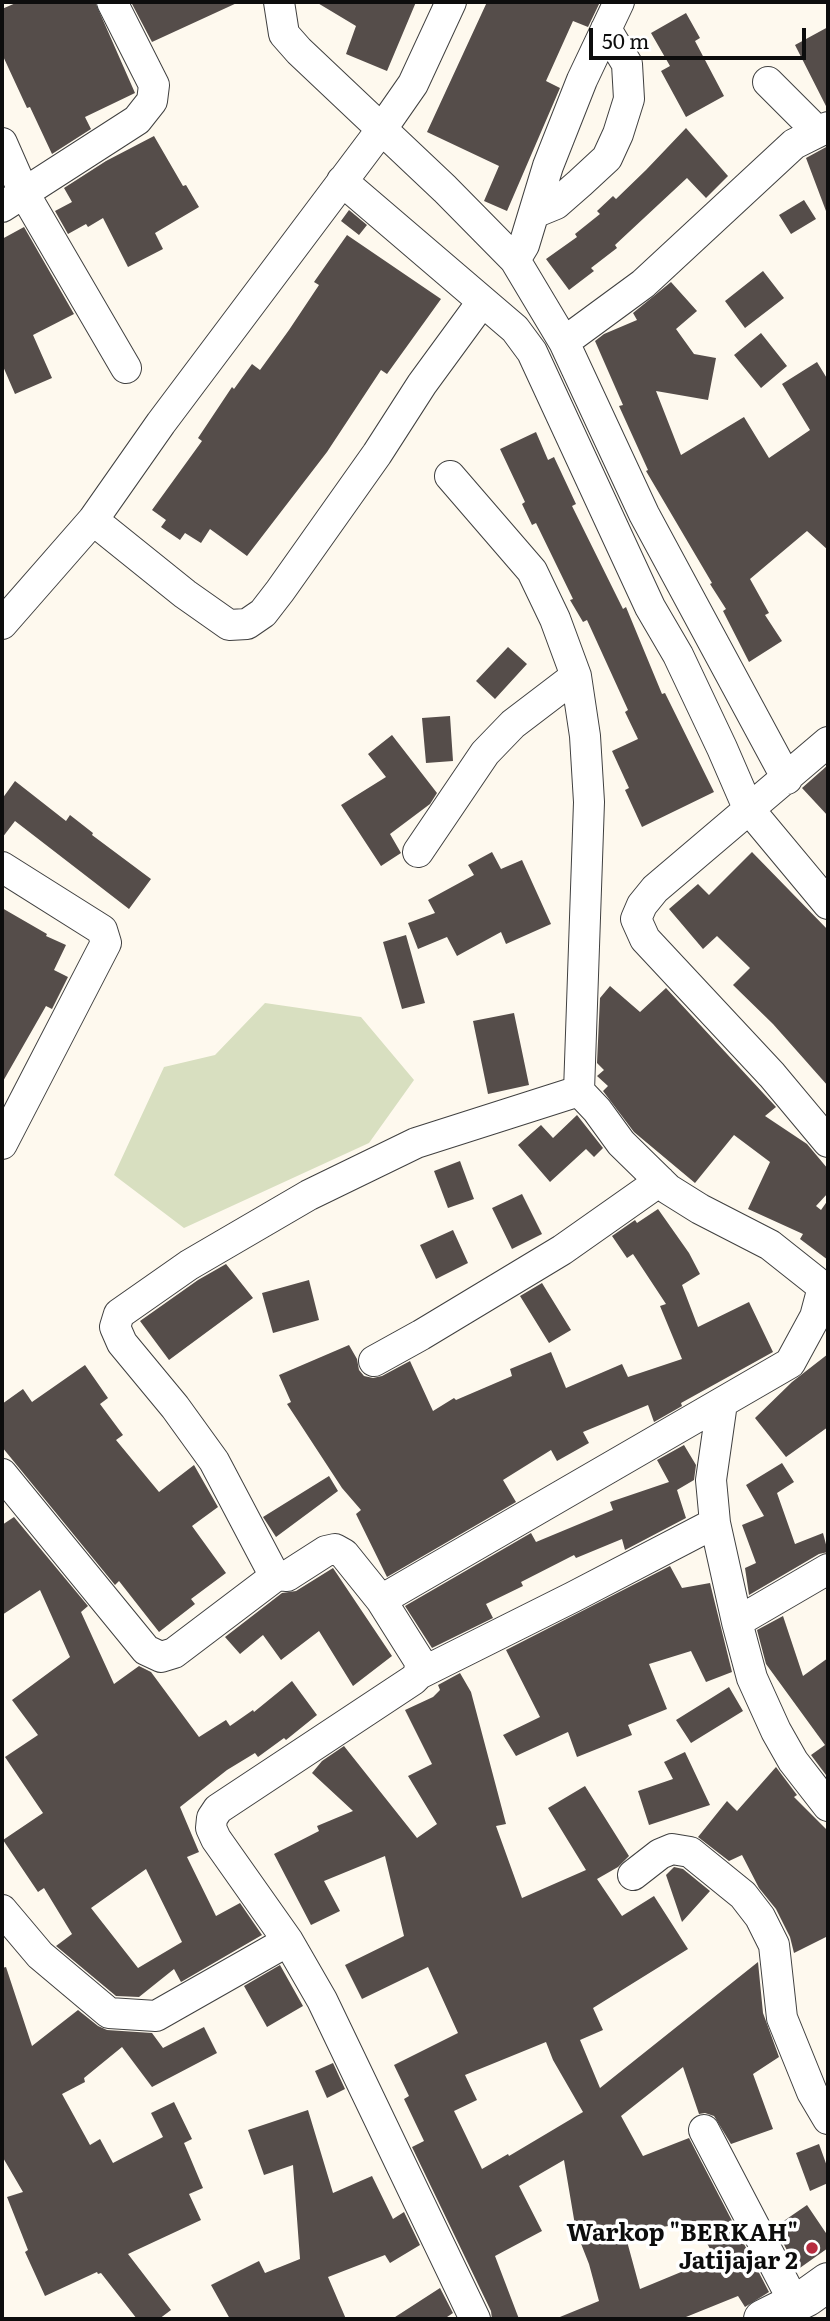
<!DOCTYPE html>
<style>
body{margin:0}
#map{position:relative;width:830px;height:2321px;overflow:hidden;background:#fef9ee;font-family:Literata,serif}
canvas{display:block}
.frame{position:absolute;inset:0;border:4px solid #0d0d0d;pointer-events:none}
.scale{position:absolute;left:589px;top:28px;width:217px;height:32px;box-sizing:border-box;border:4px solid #0d0d0d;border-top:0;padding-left:9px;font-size:21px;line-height:24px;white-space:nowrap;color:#0d0d0d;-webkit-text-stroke:5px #fff;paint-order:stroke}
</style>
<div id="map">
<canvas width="830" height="2321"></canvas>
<div class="frame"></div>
<div class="scale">50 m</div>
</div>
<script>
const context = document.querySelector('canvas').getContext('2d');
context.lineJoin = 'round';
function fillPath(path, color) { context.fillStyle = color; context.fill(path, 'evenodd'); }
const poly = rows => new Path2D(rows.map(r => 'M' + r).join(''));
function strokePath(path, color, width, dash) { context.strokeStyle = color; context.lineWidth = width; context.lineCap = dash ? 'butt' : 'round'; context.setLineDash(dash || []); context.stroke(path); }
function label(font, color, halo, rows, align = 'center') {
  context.font = font + ' Literata,serif'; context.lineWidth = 7; context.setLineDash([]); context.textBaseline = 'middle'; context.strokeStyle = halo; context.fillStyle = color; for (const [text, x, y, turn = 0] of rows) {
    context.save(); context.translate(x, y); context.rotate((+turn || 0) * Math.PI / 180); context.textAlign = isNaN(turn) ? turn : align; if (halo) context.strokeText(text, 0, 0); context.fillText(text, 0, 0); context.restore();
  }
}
const cemetery = poly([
 [265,1003,361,1017,414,1080,369,1143,184,1228,114,1175,164,1067,215,1055]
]);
const building = poly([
 [18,2,95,2,135,93,85,117,91,129,52,154,30,107,27,108,2,54,2,9],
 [131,2,239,2,152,42],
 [316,2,416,2,387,71,346,54,356,26],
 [487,2,600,2,588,27,573,21,546,81,560,88,507,211,484,201,499,166,427,132],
 [686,13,700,38,695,41,724,96,686,117,661,71,670,66,651,33],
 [828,27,828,110,795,45],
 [686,128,728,176,706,198,687,178,615,245,617,248,591,268,594,271,569,290,546,259,577,237,575,234,600,214,597,211,613,196,616,199,646,170],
 [154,136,183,186,186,185,199,207,155,233,163,249,128,267,103,218,88,227,86,224,68,234,55,211,72,202,64,188,106,161],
 [828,146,828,210,826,211,806,158],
 [804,200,816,219,791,234,779,215],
 [349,210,367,225,359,235,341,221],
 [24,227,74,314,33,335,52,378,15,394,2,364,2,239],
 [347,235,441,299,387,374,381,370,327,452,247,556,210,529,201,543,185,533,180,540,161,527,166,520,152,510,202,441,198,438,232,387,234,389,252,364,260,370,289,330,319,285,314,282],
 [763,271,784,298,745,328,725,301],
 [671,282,697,311,676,329,694,354,716,358,708,400,656,391,681,455,744,417,769,458,810,430,782,384,817,362,828,380,828,550,807,531,750,579,769,613,765,615,782,641,749,662,723,611,726,609,710,584,712,583,646,471,648,470,619,406,623,405,595,341,604,334,637,320,633,313],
 [761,333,787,366,761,388,734,355],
 [536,432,548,460,554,457,576,504,572,506,623,609,626,607,662,694,665,693,714,792,642,827,625,790,629,788,612,751,638,739,625,712,628,710,587,620,583,622,570,600,573,599,536,523,532,525,522,504,525,502,500,449],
 [508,647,527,664,495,699,476,681],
 [450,716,453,761,426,763,422,718],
 [392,735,437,793,430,804,390,834,401,853,381,866,341,805,386,777,368,754],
 [828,765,828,816,802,788],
 [15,781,66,821,70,815,93,833,92,835,151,879,129,909,15,821,2,838,2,799],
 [492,852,501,869,522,860,551,924,506,944,501,932,457,956,447,937,418,949,408,923,435,913,428,900,474,875,468,865],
 [752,852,828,930,828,1086,773,1024,733,985,750,968,717,936,703,949,669,909,698,884,709,895],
 [2,908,47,934,46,936,66,945,54,970,68,977,52,1009,46,1006,2,1083],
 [406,935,425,1003,402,1009,383,942],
 [610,986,640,1012,666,988,776,1107,765,1116,807,1144,828,1169,828,1193,816,1206,821,1210,828,1200,828,1260,800,1239,803,1234,748,1209,770,1162,734,1135,695,1183,634,1132,603,1091,608,1086,597,1076,604,1070,597,1063,600,998],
 [514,1013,529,1085,488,1094,473,1021],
 [577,1115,603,1148,594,1157,586,1149,550,1182,518,1145,541,1125,553,1138],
 [460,1161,474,1199,448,1208,434,1171],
 [522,1194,542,1234,512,1249,492,1208],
 [658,1209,689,1253,700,1274,682,1285,698,1327,749,1302,773,1352,681,1403,682,1406,654,1422,648,1405,583,1432,589,1443,557,1461,551,1450,503,1480,516,1502,387,1577,356,1514,361,1510,342,1488,287,1404,291,1402,279,1375,349,1345,357,1359,359,1370,364,1376,373,1378,382,1376,410,1361,433,1411,454,1398,456,1400,512,1376,510,1369,551,1352,566,1388,622,1364,628,1377,682,1359,660,1306,666,1304,633,1254,627,1258,612,1236,635,1220,637,1223],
 [453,1230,468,1263,436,1279,420,1245],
 [226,1264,253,1298,169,1360,140,1321,198,1280],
 [309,1280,319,1320,273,1333,262,1293],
 [542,1283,571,1330,549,1343,520,1296],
 [828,1354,828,1427,786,1457,755,1418,792,1382],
 [85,1365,108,1398,100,1404,123,1435,116,1440,159,1492,194,1465,218,1507,192,1526,226,1573,191,1599,195,1604,159,1632,119,1581,115,1585,2,1447,2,1404,23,1389,32,1402],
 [684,1445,696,1465,694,1480,677,1490,686,1518,625,1550,622,1539,576,1558,574,1555,521,1582,523,1586,486,1604,493,1618,432,1648,405,1606,531,1533,536,1542,613,1510,610,1502,669,1482,657,1460],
 [782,1463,794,1482,777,1493,795,1544,823,1533,828,1552,819,1554,749,1595,745,1568,756,1563,742,1525,764,1516,746,1485],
 [329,1476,338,1491,276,1537,263,1517],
 [14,1517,88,1606,81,1612,114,1684,139,1666,151,1672,199,1737,226,1720,230,1726,253,1710,254,1712,292,1681,317,1715,286,1740,284,1738,258,1757,255,1753,227,1770,180,1807,199,1852,187,1857,216,1916,240,1903,262,1935,181,1982,174,1969,139,1997,116,1996,56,1946,72,1934,44,1888,38,1892,3,1840,43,1813,5,1757,38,1735,12,1700,70,1657,40,1590,2,1615,2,1525],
 [146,1869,182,1942,138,1968,91,1908],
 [670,1566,682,1588,710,1583,732,1672,706,1682,691,1651,649,1664,667,1709,628,1725,632,1735,577,1757,568,1732,516,1756,503,1735,540,1717,506,1650],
 [333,1568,392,1656,353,1686,319,1631,281,1660,263,1635,240,1654,225,1637,282,1593,296,1591],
 [783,1616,803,1676,828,1658,828,1774,826,1775,811,1755,825,1745,766,1664,757,1630],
 [460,1673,471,1692,506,1824,496,1826,522,1898,586,1870,548,1808,585,1786,629,1856,618,1867,597,1879,622,1916,654,1896,688,1949,593,2008,603,2030,580,2040,600,2088,758,1962,763,2013,779,2057,753,2074,773,2129,731,2144,714,2116,705,2113,699,2114,683,2067,621,2116,643,2156,689,2138,769,2292,745,2307,738,2296,681,2319,555,2319,599,2301,589,2264,576,2231,564,2160,519,2186,542,2231,495,2256,519,2319,492,2319,491,2311,412,2147,424,2141,404,2099,409,2096,394,2065,458,2033,428,1967,362,1999,345,1965,404,1936,385,1856,324,1881,340,1911,311,1925,274,1854,319,1831,317,1826,353,1811,312,1773,322,1761,344,1746,417,1838,437,1824,408,1776,432,1764,405,1710,433,1697,440,1690,438,1685],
 [546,2042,553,2060,583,2112,509,2156,508,2154,482,2169,454,2111,477,2100,465,2075],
 [695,2221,715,2258,640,2289,625,2234],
 [729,1687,743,1711,691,1743,676,1720],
 [685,1752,710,1805,649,1825,638,1791,673,1779,664,1762],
 [776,1767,797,1795,794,1797,828,1831,828,1936,794,1953,790,1937,776,1909,759,1888,742,1855,729,1861,698,1837,727,1801,737,1811],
 [674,1867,683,1869,710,1891,682,1922,666,1875],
 [280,1965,303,2006,267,2027,244,1986],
 [6,1967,32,2046,78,2010,98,2026,107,2030,152,2033,163,2048,204,2027,217,2053,152,2087,122,2047,84,2078,85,2082,62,2094,90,2145,100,2139,113,2163,163,2137,151,2113,174,2102,192,2139,184,2143,203,2188,189,2194,201,2220,128,2254,171,2310,159,2319,137,2319,101,2273,98,2274,97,2272,45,2296,25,2252,28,2250,7,2197,23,2192,2,2156,2,1968],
 [333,2063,345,2089,327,2098,315,2071],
 [308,2110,333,2193,372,2176,393,2219,404,2212,420,2245,390,2263,385,2255,328,2277,346,2319,230,2319,211,2285,259,2261,265,2273,300,2259,293,2165,264,2175,248,2130],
 [819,2144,828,2169,828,2183,810,2191,796,2153],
 [807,2205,828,2236,828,2248,797,2270,775,2227],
 [440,2288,453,2313,444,2319,392,2319]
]);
const minor = poly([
 [279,2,284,34,299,51,445,189,515,260,564,342,644,514,787,779],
 [768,82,817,131],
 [2,143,24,193,126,368],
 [342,181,515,329,532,352,650,607,678,655,722,748,748,808,828,904],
 [2,207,137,120,152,101,154,85,112,2],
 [534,213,556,204,580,183,607,158,618,134,629,99,627,64,606,29],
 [515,260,524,245,548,166,582,80,619,2],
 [564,342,643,284,794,144,828,127],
 [93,520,185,594,229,625,247,624,263,613,280,591,377,454,422,384,482,302],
 [2,624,93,520,161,423,381,130,413,84,451,2],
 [828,742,655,889,642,905,636,919,645,939,772,1075,828,1142],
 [418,852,485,753,513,724,576,676],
 [2,867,102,930,106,943,2,1144],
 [374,1361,421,1335,562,1250,660,1181],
 [722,1403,711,1480,715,1523,737,1622,752,1678,776,1731,793,1761,828,1806],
 [2,1474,146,1650,161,1657,174,1653,277,1575],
 [381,1600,790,1363,815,1317,823,1287,770,1245,700,1209,668,1189,621,1143,597,1110,579,1091,589,802,585,736,576,676,555,619,532,571,450,476],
 [737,1622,828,1569],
 [419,1674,573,1597,715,1523],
 [633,1875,660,1854,672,1849,690,1852,743,1895,760,1917,774,1945,782,2018,812,2092,828,2119],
 [2,1910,40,1955,109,2013,156,2016,288,1941],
 [704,2130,795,2304],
 [475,2319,322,2000,288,1941,216,1839,211,1828,212,1818,218,1809,413,1680,419,1674,420,1662,381,1600,344,1554,335,1549,326,1551,287,1576,277,1575,271,1569,214,1461,175,1407,122,1343,115,1327,119,1314,189,1265,309,1195,416,1143,579,1091]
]);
const tertiary = poly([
 [763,2319,807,2297,828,2282]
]);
const markers = [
 [812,2248,7,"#b72b3f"]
];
const poiNames = [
 ["Warkop \"BERKAH\"",798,2234],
 ["Jatijajar 2",798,2262]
];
fillPath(cemetery, '#d8dfc0');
fillPath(building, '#554d4a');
strokePath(minor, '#404040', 32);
strokePath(tertiary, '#404040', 40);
strokePath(minor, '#fff', 30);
strokePath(tertiary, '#fff', 38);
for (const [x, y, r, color] of markers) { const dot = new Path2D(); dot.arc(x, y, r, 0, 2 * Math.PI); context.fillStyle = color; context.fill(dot); strokePath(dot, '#fff', 2.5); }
label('bold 24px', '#0d0d0d', '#fff', poiNames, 'right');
</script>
